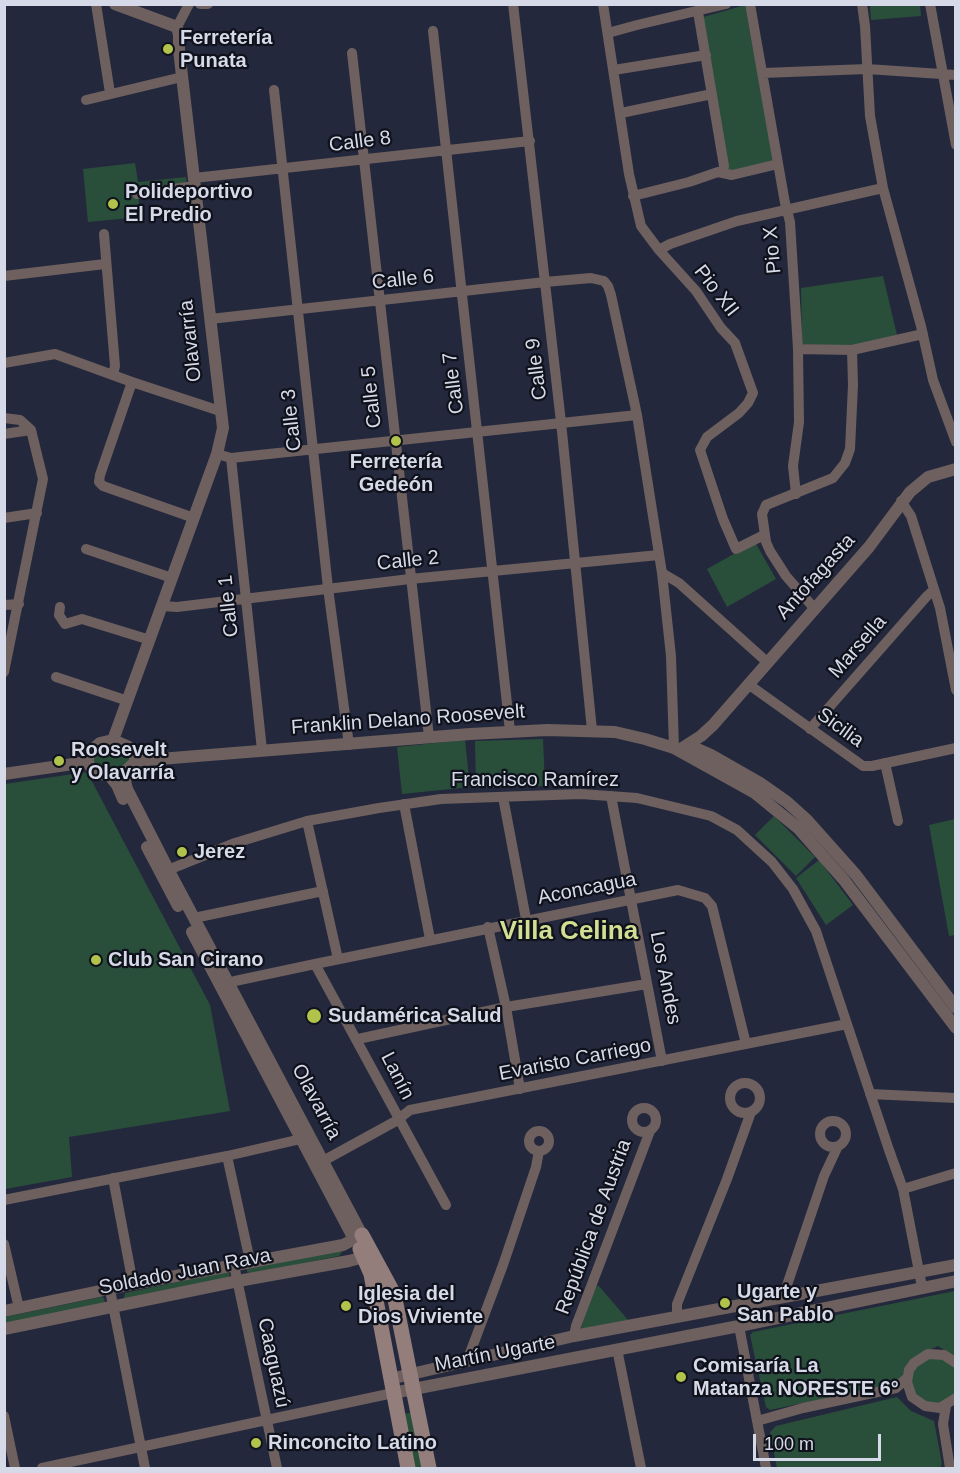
<!DOCTYPE html>
<meta charset="utf-8">
<style>
body{margin:0}
#map{position:relative;width:960px;height:1473px;overflow:hidden;background:#24283d;font-family:Arial,sans-serif}
canvas{display:block}
.frame{position:absolute;inset:0;border:6px solid #d6d9e7;pointer-events:none}
.scale{position:absolute;left:753px;top:1434px;width:128px;height:27px;box-sizing:border-box;border:3px solid #d6d9e7;border-top:0;padding-left:8px;font-size:18px;line-height:21px;white-space:nowrap;color:#d6d9e7;-webkit-text-stroke:4px #0f111b;paint-order:stroke}
</style>
<div id="map">
<canvas width="960" height="1473"></canvas>
<div class="frame"></div>
<div class="scale">100 m</div>
</div>
<script>
const context = document.querySelector('canvas').getContext('2d');
context.lineJoin = 'round';
function fillPath(path, color) { context.fillStyle = color; context.fill(path, 'evenodd'); }
const poly = rows => new Path2D(rows.map(r => 'M' + r).join(''));
function strokePath(path, color, width, dash) { context.strokeStyle = color; context.lineWidth = width; context.lineCap = dash ? 'butt' : 'round'; context.setLineDash(dash || []); context.stroke(path); }
function label(font, color, halo, rows, align = 'center') {
  context.font = font + ' Arial,sans-serif'; context.lineWidth = 4.5; context.setLineDash([]); context.textBaseline = 'middle'; context.strokeStyle = halo; context.fillStyle = color; for (const [text, x, y, turn = 0] of rows) {
    context.save(); context.translate(x, y); context.rotate((+turn || 0) * Math.PI / 180); context.textAlign = isNaN(turn) ? turn : align; if (halo) context.strokeText(text, 0, 0); context.fillText(text, 0, 0); context.restore();
  }
}
const green = poly([
 [745,5,774,164,728,173,700,18],
 [870,5,920,5,921,16,871,20],
 [135,163,138,182,186,177,187,186,138,191,140,217,88,222,83,169],
 [883,276,897,335,849,346,802,344,801,288],
 [755,542,776,579,727,607,707,569],
 [543,739,545,786,476,788,475,741],
 [465,740,470,787,402,794,397,747],
 [119,742,135,762,105,775,88,756,90,752],
 [87,772,210,1005,230,1111,69,1137,72,1177,5,1189,5,784],
 [774,816,815,857,796,876,755,835],
 [955,819,955,935,949,936,929,825],
 [819,860,853,905,826,925,796,878],
 [340,1249,342,1252,339,1256,251,1274,247,1272,247,1269],
 [226,1272,230,1274,228,1279,125,1299,124,1298,125,1293],
 [594,1286,599,1286,628,1320,582,1330,581,1328],
 [955,1291,955,1357,938,1346,927,1351,904,1378,892,1384,770,1410,766,1407,750,1335,753,1332],
 [101,1297,104,1298,105,1303,5,1325,5,1317],
 [933,1355,955,1365,955,1397,944,1405,921,1402,911,1387,912,1370],
 [897,1397,911,1411,934,1421,942,1464,940,1468,777,1468,770,1432,776,1426],
 [413,1412,424,1468,415,1468,404,1414]
]);
const minor = poly([
 [96,4,110,93],
 [200,4,208,4],
 [513,4,561,422,592,730],
 [603,4,629,174,641,226,659,250,696,291,721,328,735,343,753,393,748,403,739,413,707,437,700,450,723,519,736,549,764,535],
 [750,4,785,203,790,222,798,349,799,422,793,466,796,494],
 [862,4,865,26,870,116,883,188,921,326,933,380,956,442],
 [930,4,956,145],
 [698,12,724,166,723,172],
 [177,27,189,4],
 [433,31,510,731],
 [608,33,637,25,726,4],
 [352,53,429,737],
 [614,70,706,55],
 [763,73,867,69,956,75],
 [274,90,328,588,349,745],
 [86,100,182,77],
 [621,113,712,94],
 [194,178,530,141],
 [137,194,195,186],
 [633,196,689,182,718,172,732,175,778,164],
 [104,234,115,366,113,375],
 [659,250,670,244,737,221,883,188],
 [4,276,105,264],
 [210,319,545,282,591,278,604,281,608,286,611,295,637,415,662,573,671,656,674,748],
 [798,349,852,350,923,334],
 [4,363,55,354,132,382,220,411],
 [132,382,100,475,99,482,103,486,194,518],
 [4,418,20,420,31,430,43,479,4,672],
 [4,434,31,430],
 [217,454,231,458,637,415],
 [231,458,262,750],
 [901,501,911,516,940,608,956,690],
 [4,518,37,513],
 [86,549,172,578],
 [662,573,679,583,767,662],
 [4,605,19,604],
 [162,606,177,607,410,579,659,555],
 [60,607,59,615,65,624,82,619,150,640],
 [814,608,786,576,770,551,766,542,762,514,766,505,833,478,845,463,850,449,853,385,852,350],
 [56,677,128,701],
 [748,684,863,766,872,766,956,748],
 [810,729,927,596,934,590],
 [885,763,898,821],
 [611,796,662,1061],
 [503,797,526,919],
 [404,804,430,939],
 [307,821,338,959],
 [163,872,235,843,307,821,379,808,441,799,581,794,637,798,711,816,737,830,772,862,793,889,816,931,889,1150,903,1189,922,1287],
 [194,918,323,891],
 [488,927,506,1007,520,1089],
 [315,964,446,1205],
 [222,986,235,981,315,964,678,890,705,898,712,906,746,1044],
 [358,1039,506,1007,647,984],
 '730 1098a15 15 0 1 1 30 0a15 15 0 1 1-30 0Z',
 [870,1094,956,1098],
 '632 1120a12 12 0 1 1 24 0a12 12 0 1 1-24 0Z',
 '820 1134a13 13 0 1 1 26 0a13 13 0 1 1-26 0Z',
 '529 1141a10 10 0 1 1 20 0a10 10 0 1 1-20 0Z',
 [227,1156,250,1261],
 [323,1161,396,1121,410,1110,847,1024],
 [113,1178,133,1284],
 [903,1189,956,1173],
 [4,1200,227,1156,301,1139],
 [4,1244,19,1308],
 [234,1265,277,1468],
 [110,1290,145,1468],
 [783,1297,824,1176,838,1146],
 [677,1316,677,1304,727,1179,751,1112],
 [739,1326,766,1468],
 [574,1336,576,1326,650,1131],
 [617,1349,641,1468],
 [467,1361,503,1265,536,1167,539,1151],
 [956,1363,944,1355,928,1354,914,1363,909,1370,907,1382,912,1397,925,1406,940,1408,956,1398],
 [946,1406,943,1424,950,1468],
 [4,1416,15,1468],
 [757,1421,803,1408,896,1388,907,1378],
 [42,1468,393,1393]
]);
const tertiary = poly([
 [113,740,217,454,223,428,179,50,179,35,177,27,115,4],
 [113,740,129,747,135,755,135,762,127,770,116,775,105,775,95,772,87,762,90,752,100,743,113,740],
 [679,750,701,736,713,725,869,547,910,492,928,477,956,469],
 [683,750,693,747,711,755,760,783,787,802,807,820,856,875,956,1008],
 [135,761,470,734,547,730,615,732,645,739,674,748,755,793,798,828,844,880,956,1028],
 [4,774,87,762],
 [109,775,117,785,123,799],
 [147,847,178,906],
 [192,932,354,1239],
 [4,1311,133,1284,343,1245,362,1235,168,869,127,789,125,781,127,770],
 [4,1329,238,1281,349,1261,371,1255],
 [390,1379,574,1336,956,1265],
 [393,1393,739,1326,956,1281]
]);
const secondary = poly([
 [362,1235,394,1294,429,1468],
 [360,1249,371,1274,408,1468]
]);
const markers = [
 [168,49,6,"#b2c34c"],
 [113,204,6,"#b2c34c"],
 [396,441,6,"#b2c34c"],
 [59,761,6,"#b2c34c"],
 [182,852,6,"#b2c34c"],
 [96,960,6,"#b2c34c"],
 [314,1016,8,"#b2c34c"],
 [725,1303,6,"#b2c34c"],
 [346,1306,6,"#b2c34c"],
 [681,1377,6,"#b2c34c"],
 [256,1443,6,"#b2c34c"]
];
const poiNames = [
 ["Ferretería",180,38],
 ["Punata",180,61],
 ["Polideportivo",125,192],
 ["El Predio",125,215],
 ["Ferretería",396,462,"center"],
 ["Gedeón",396,485,"center"],
 ["Roosevelt",71,750],
 ["y Olavarría",71,773],
 ["Jerez",194,852],
 ["Club San Cirano",108,960],
 ["Sudamérica Salud",328,1016],
 ["Ugarte y",737,1292],
 ["San Pablo",737,1315],
 ["Iglesia del",358,1294],
 ["Dios Viviente",358,1317],
 ["Comisaría La",693,1366],
 ["Matanza NORESTE 6°",693,1389],
 ["Rinconcito Latino",268,1443]
];
const streetNames = [
 ["Calle 8",360,142,-7],
 ["Pio X",773,250,-95],
 ["Calle 6",403,280,-6],
 ["Pio XII",716,291,52],
 ["Olavarría",191,341,-96],
 ["Calle 9",537,369,-97],
 ["Calle 7",454,383,-97],
 ["Calle 5",372,397,-96],
 ["Calle 3",292,420,-96],
 ["Calle 2",408,561,-6],
 ["Antofagasta",816,577,-48],
 ["Calle 1",229,606,-96],
 ["Marsella",858,647,-49],
 ["Franklin Delano Roosevelt",408,720,-4],
 ["Sicilia",840,728,36],
 ["Francisco Ramírez",535,780],
 ["Aconcagua",587,889,-11],
 ["Los Andes",665,978,79],
 ["Evaristo Carriego",575,1060,-11],
 ["Lanín",397,1076,63],
 ["Olavarría",316,1102,62],
 ["República de Austria",594,1227,-70],
 ["Soldado Juan Rava",185,1272,-11],
 ["Martín Ugarte",495,1354,-11],
 ["Caaguazú",273,1363,78]
];
const districtNames = [
 ["Villa Celina",569,932]
];
fillPath(green, '#294f3b');
strokePath(minor, '#6d605e', 10);
strokePath(tertiary, '#6d605e', 12);
strokePath(secondary, '#937e7b', 15);
for (const [x, y, r, color] of markers) { const dot = new Path2D(); dot.arc(x, y, r, 0, 2 * Math.PI); context.fillStyle = color; context.fill(dot); strokePath(dot, '#0f111b', 2); }
label('bold 20px', '#d6d9e7', '#0f111b', poiNames, 'left');
label('20px', '#d6d9e7', '#0f111b', streetNames);
label('bold 26px', '#d2df92', '#0f111b', districtNames);
</script>
